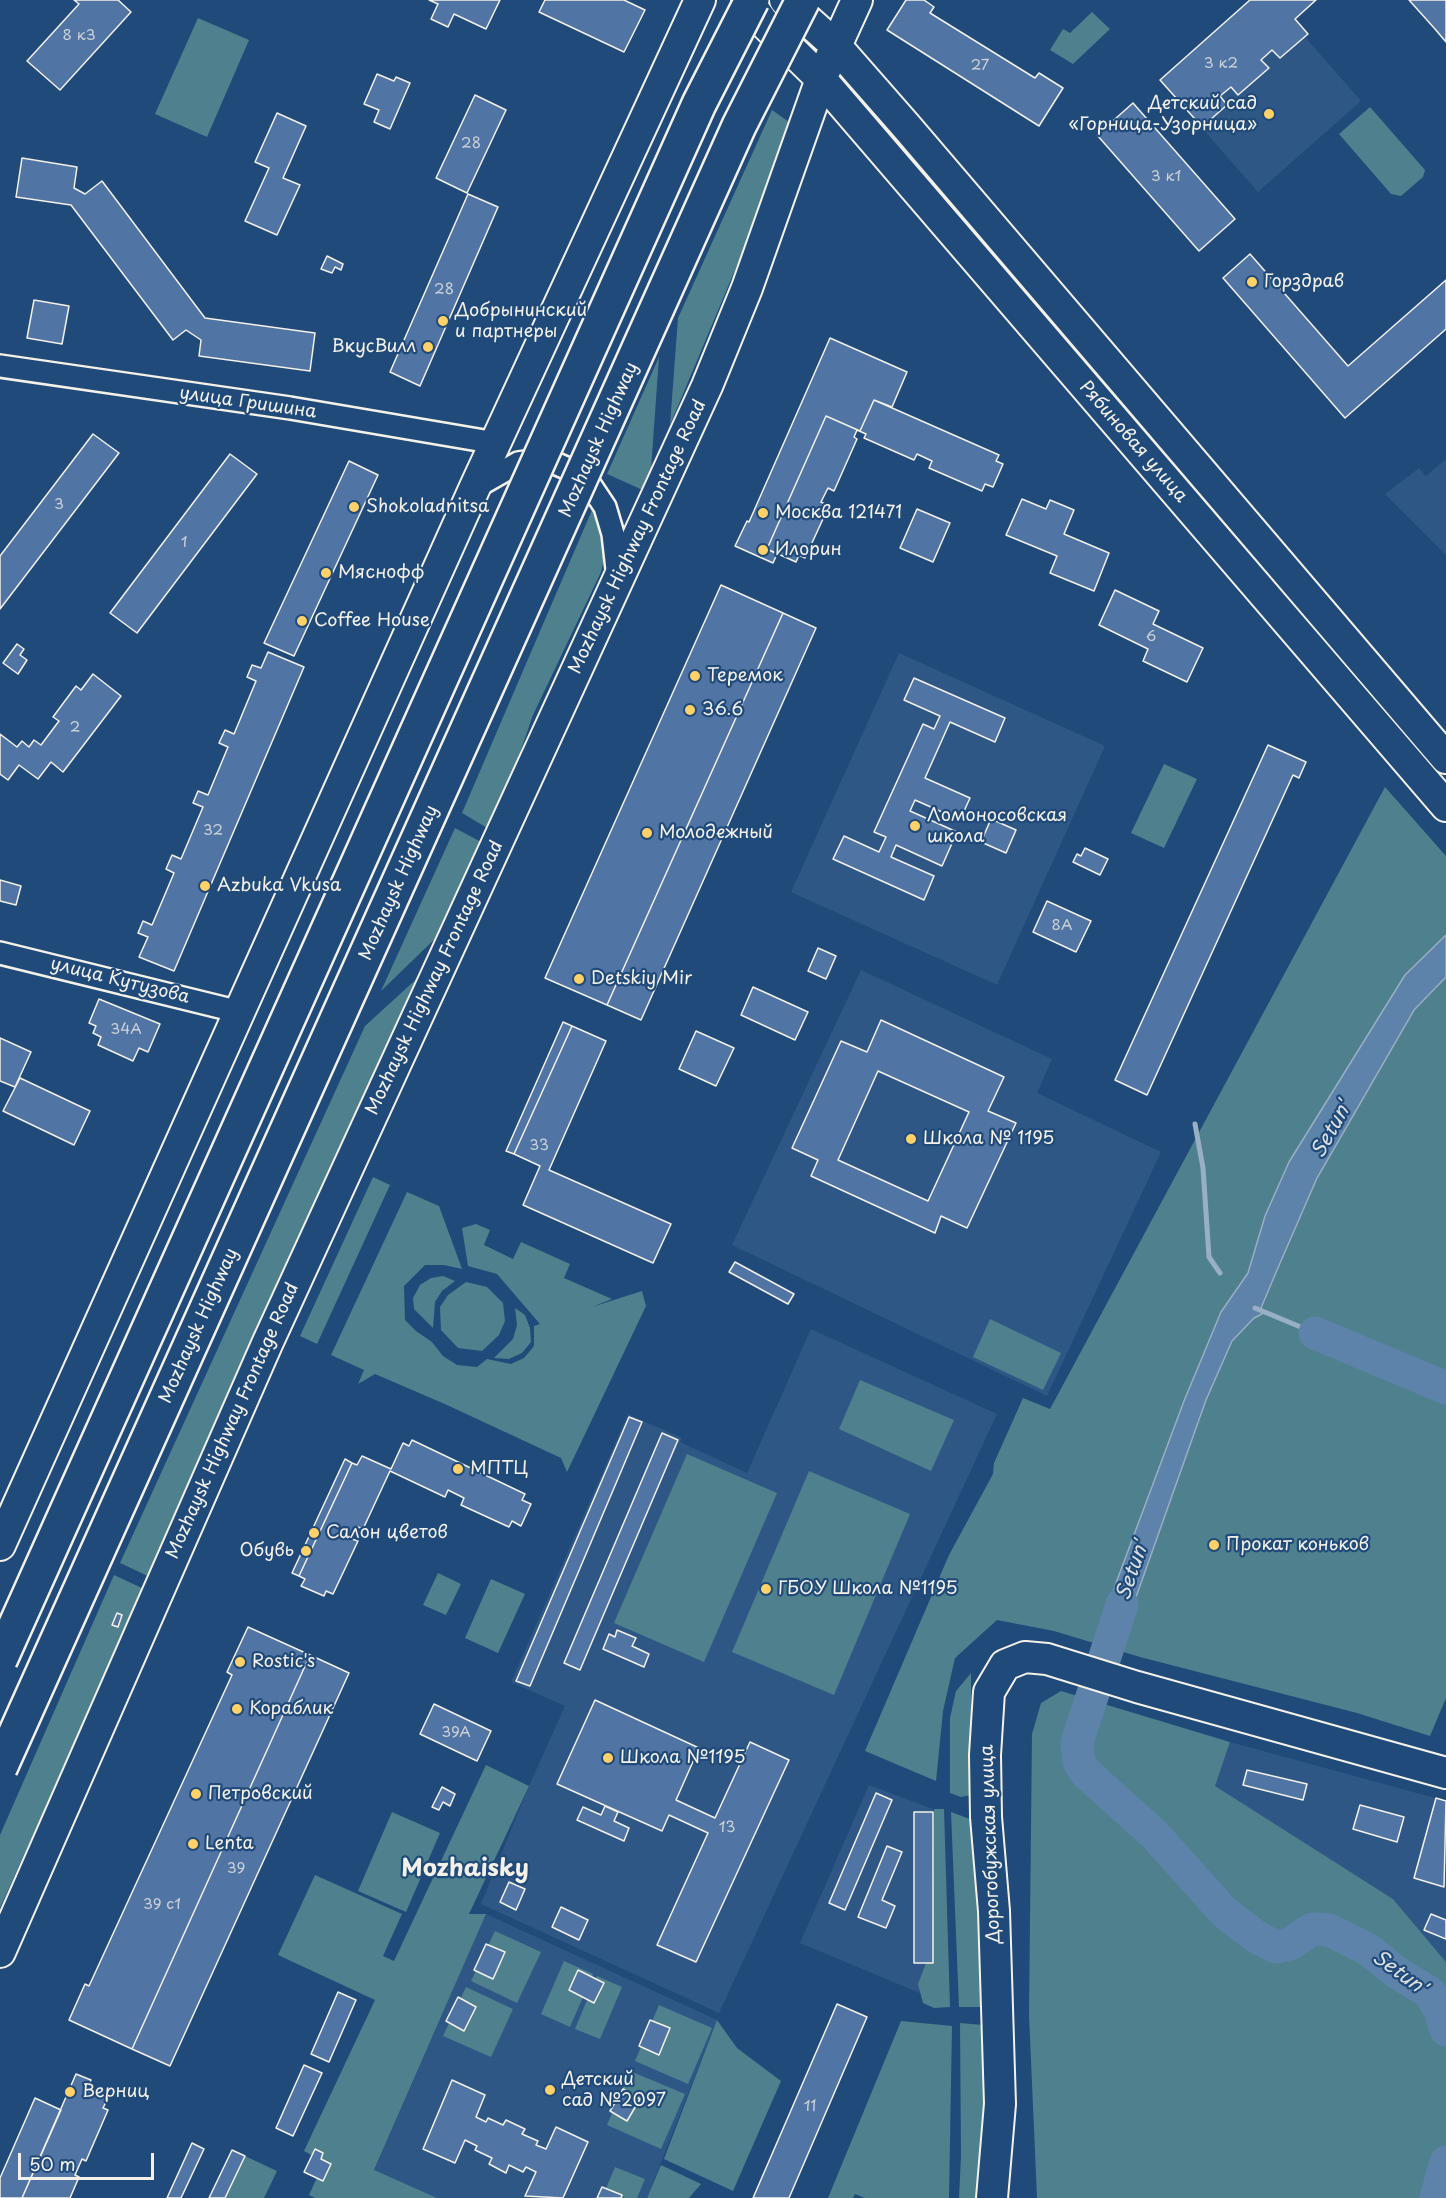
<!DOCTYPE html>
<meta charset="utf-8">
<style>
body{margin:0}
#map{position:relative;width:1446px;height:2198px;overflow:hidden;background:#1f4a7a;font-family:"Playpen Sans",sans-serif}
canvas{display:block}
.scale{position:absolute;left:18px;top:2153px;width:136px;height:27px;box-sizing:border-box;border:3px solid #f4f1e8;border-top:0;padding-left:8px;font-size:18px;line-height:21px;white-space:nowrap;color:#f4f1e8;-webkit-text-stroke:4px #1f4a7a;paint-order:stroke}
</style>
<div id="map">
<canvas width="1446" height="2198"></canvas>
<div class="scale">50 m</div>
</div>
<script>
const context = document.querySelector('canvas').getContext('2d');
context.lineJoin = 'round';
function fillPath(path, color) { context.fillStyle = color; context.fill(path, 'evenodd'); }
const poly = rows => new Path2D(rows.map(r => 'M' + r).join(''));
function strokePath(path, color, width, dash) { context.strokeStyle = color; context.lineWidth = width; context.lineCap = dash ? 'butt' : 'round'; context.setLineDash(dash || []); context.stroke(path); }
function label(font, color, halo, rows, align = 'center') {
  context.font = font + ' "Playpen Sans",sans-serif'; context.lineWidth = 4.5; context.setLineDash([]); context.textBaseline = 'middle'; context.strokeStyle = halo; context.fillStyle = color; for (const [text, x, y, turn = 0] of rows) {
    context.save(); context.translate(x, y); context.rotate((+turn || 0) * Math.PI / 180); context.textAlign = isNaN(turn) ? turn : align; if (halo) context.strokeText(text, 0, 0); context.fillText(text, 0, 0); context.restore();
  }
}
const built = poly([
 [1295,19,1308,34,1305,37,1361,101,1258,192,1160,80,1214,32,1243,64],
 [1446,459,1446,555,1385,494,1419,468,1426,476],
 [899,653,1105,746,997,985,791,892],
 [861,970,1052,1059,1037,1093,1161,1152,1047,1396,732,1245],
 [811,1329,997,1414,719,2013,481,1904,529,1786,565,1706,511,1682,628,1414,682,1438,680,1442,747,1473],
 [1230,1742,1446,1801,1446,1962,1393,1899,1214,1786],
 [869,1785,933,1809,934,1999,800,1943],
 [486,1914,717,2020,647,2198,437,2198,374,2171]
]);
const green = poly([
 [1092,12,1110,29,1073,64,1050,50,1063,29,1070,33],
 [198,18,249,40,207,137,155,114],
 [1370,107,1425,170,1423,177,1401,196,1391,194,1339,134],
 [772,110,789,122,771,184,670,425,678,318],
 [659,357,651,469,645,491,607,474],
 [595,503,606,550,601,572,533,715,507,790,489,829,462,813],
 [1164,764,1197,779,1164,848,1131,833],
 [1385,787,1446,856,1446,935,1405,975,1289,1162,1265,1216,1248,1273,1221,1312,1184,1401,1116,1583,1098,1643,1122,1650,1130,1614,1206,1400,1232,1341,1254,1318,1261,1314,1261,1308,1277,1270,1317,1178,1414,1010,1446,977,1446,1698,1430,1736,1357,1713,1140,1657,1054,1631,997,1620,955,1658,943,1711,936,1781,865,1751,949,1555,993,1474,994,1463,1023,1398,1050,1409],
 [455,828,483,843,442,932,381,991],
 [423,973,150,1577,120,1563,365,1026],
 [373,1177,390,1185,317,1344,300,1336],
 [407,1192,439,1206,462,1269,444,1265,425,1265,404,1286,405,1320,416,1331,432,1342,443,1356,457,1365,477,1367,487,1359,511,1364,524,1358,534,1346,534,1326,540,1324,497,1274,468,1266,462,1228,476,1224,490,1230,484,1245,513,1259,521,1242,570,1264,564,1278,612,1299,592,1307,642,1291,646,1306,567,1472,561,1458,447,1405,375,1374,358,1384,364,1370,331,1355],
 [443,1276,455,1281,442,1291,435,1302,433,1328,414,1309,413,1298,420,1285,431,1278],
 [466,1282,487,1287,503,1303,505,1321,499,1335,482,1351,458,1348,441,1330,440,1307,448,1295],
 [515,1308,525,1315,530,1328,531,1342,522,1353,509,1359,494,1358,513,1339,517,1325],
 [990,1319,1061,1353,1043,1390,973,1357],
 [860,1380,954,1420,931,1471,839,1429],
 [687,1454,777,1493,704,1662,614,1623],
 [809,1471,910,1514,834,1695,732,1652],
 [438,1573,461,1584,446,1615,423,1605],
 [114,1575,144,1589,0,1908,0,1835],
 [491,1579,525,1594,498,1653,465,1638],
 [971,1673,971,1795,961,1797,950,1793,950,1718,956,1691],
 [1061,1691,1230,1742,1215,1786,1393,1899,1446,1962,1446,2198,1037,2198,1029,2015,1032,1734,1041,1703],
 [486,1765,529,1786,469,1914,486,1914,374,2170,437,2198,315,2198,309,2195,324,2162,304,2151,375,2000,278,1955,315,1875,402,1914,383,1956,394,1961],
 [934,1809,944,1809,950,2007,934,2008,923,2003,918,1984,926,1963,933,1963],
 [392,1812,440,1833,406,1912,358,1891],
 [951,1812,975,1821,983,2007,959,2007],
 [495,1931,541,1952,517,2003,471,1981],
 [564,1961,593,1974,570,2027,541,2014],
 [597,1976,622,1987,600,2039,575,2029],
 [466,1987,513,2009,491,2057,443,2036],
 [659,2005,712,2028,688,2084,635,2061],
 [717,2020,737,2048,781,2081,733,2191,664,2159],
 [901,2021,952,2026,949,2198,865,2198,855,2194,853,2198,828,2198],
 [960,2023,983,2025,983,2136,977,2198,959,2198,961,2156],
 [630,2071,685,2094,661,2149,607,2125],
 [245,2156,277,2171,264,2198,225,2198],
 [661,2165,701,2184,689,2198,647,2198],
 [615,2167,645,2179,637,2198,602,2198]
]);
const water = poly([
 [1446,935,1446,977,1414,1010,1317,1178,1277,1270,1261,1308,1262,1314,1254,1318,1232,1341,1206,1400,1130,1614,1122,1650,1098,1643,1116,1583,1184,1401,1221,1312,1248,1273,1265,1216,1289,1162,1405,975,1446,935]
]);
const stream = poly([
 [1195,1124,1203,1168,1209,1257,1220,1273],
 [1255,1308,1315,1333]
]);
const river = poly([
 [1315,1333,1446,1388],
 [1122,1604,1077,1743,1079,1762,1086,1773,1154,1834,1225,1913,1258,1938,1276,1947,1290,1944,1312,1929,1329,1930,1369,1950,1396,1972,1430,1993,1440,2011,1446,2030],
 [1436,2198,1446,2162]
]);
const building = poly([
 [74,0,118,0,131,12,60,90,27,61,79,4,74,0],
 [429,0,500,0,486,29,454,14,448,27,431,19,438,4,429,0],
 [545,0,624,0,645,10,624,52,539,12,545,0],
 [906,0,924,0,934,7,930,13,1035,78,1039,73,1063,88,1039,126,887,30,906,0],
 [1250,0,1316,0,1295,19,1308,34,1280,58,1272,50,1261,60,1269,68,1238,95,1231,87,1220,96,1227,105,1202,127,1160,80,1250,0],
 [1409,0,1446,0,1446,42,1435,29,1409,0],
 [377,74,394,81,396,77,410,83,390,129,374,122,379,110,364,104,377,74],
 [475,95,506,110,467,193,436,178,475,95],
 [1133,103,1235,219,1199,251,1097,135,1133,103],
 [277,113,306,126,283,178,300,185,277,235,245,221,269,168,255,162,277,113],
 [22,158,77,167,74,188,85,194,102,181,205,318,315,333,310,371,199,356,201,340,186,330,173,340,71,205,16,197,22,158],
 [468,194,498,207,420,386,390,372,468,194],
 [1250,254,1348,366,1446,280,1446,329,1345,418,1223,278,1250,254],
 [327,256,343,264,341,270,335,267,332,273,321,269,327,256],
 [34,300,69,306,62,344,27,338,34,300],
 [830,338,907,372,892,407,874,400,860,431,826,416,767,549,777,554,773,563,735,546,747,521,749,522,830,338],
 [874,400,999,455,996,461,1003,464,993,487,985,484,982,491,929,468,932,461,917,454,914,460,864,438,866,434,857,430,854,437,857,439,834,491,828,488,821,502,829,506,805,558,799,555,796,562,767,549,826,416,860,431,874,400],
 [93,434,119,453,0,609,0,556,93,434],
 [230,454,257,474,137,633,110,613,230,454],
 [349,461,378,475,294,656,264,643,349,461],
 [1022,499,1046,509,1050,500,1074,510,1064,534,1109,553,1094,591,1050,573,1057,556,1006,535,1022,499],
 [917,509,950,523,933,562,900,548,917,509],
 [721,585,783,613,607,1005,545,978,721,585],
 [1115,590,1159,611,1153,624,1203,648,1187,682,1143,661,1148,649,1099,625,1115,590],
 [783,613,816,628,641,1020,607,1005,783,613],
 [17,644,24,649,20,655,27,660,18,674,3,663,17,644],
 [268,652,304,667,174,971,139,957,148,937,138,933,143,921,152,925,174,873,166,869,172,855,181,859,203,807,193,803,198,791,208,795,228,747,219,743,225,730,234,734,256,681,247,677,252,665,261,668,268,652],
 [93,674,121,696,63,772,51,762,38,779,19,765,8,780,0,774,0,734,17,747,22,741,29,747,34,740,41,745,59,721,53,717,76,686,81,690,93,674],
 [914,678,1005,718,995,742,950,722,925,778,970,798,960,820,915,800,910,811,957,832,942,866,896,845,891,857,934,876,924,900,833,859,844,836,879,852,886,837,874,832,923,724,934,729,940,716,904,700,914,678],
 [1268,745,1306,762,1299,778,1293,775,1147,1095,1115,1080,1268,745],
 [991,819,1016,830,1006,853,981,842,991,819],
 [1085,848,1108,859,1100,875,1073,862,1077,854,1081,856,1085,848],
 [0,880,21,886,16,905,0,901,0,880],
 [1047,901,1091,921,1076,952,1033,932,1047,901],
 [818,948,836,956,826,979,808,971,818,948],
 [753,987,808,1012,795,1040,741,1015,753,987],
 [99,999,160,1024,148,1052,139,1048,133,1061,98,1045,101,1037,93,1033,96,1026,89,1023,99,999],
 [881,1020,1004,1077,988,1111,1016,1123,967,1228,941,1216,935,1233,811,1176,818,1160,792,1148,841,1041,867,1052,881,1020],
 [878,1071,969,1112,928,1201,838,1160,878,1071],
 [563,1022,572,1026,514,1154,506,1151,563,1022],
 [572,1026,606,1041,549,1170,671,1224,653,1263,523,1205,540,1166,514,1154,572,1026],
 [696,1031,734,1048,716,1086,679,1069,696,1031],
 [0,1038,31,1052,15,1087,0,1081,0,1038],
 [20,1078,90,1111,74,1145,3,1111,20,1078],
 [735,1262,794,1294,788,1304,729,1272,735,1262],
 [629,1417,642,1422,530,1686,516,1681,629,1417],
 [662,1433,678,1440,580,1670,564,1663,662,1433],
 [412,1440,525,1494,522,1500,531,1504,521,1526,512,1521,509,1527,461,1505,464,1498,448,1490,445,1497,390,1471,363,1529,358,1527,352,1539,358,1541,333,1594,326,1591,324,1596,301,1586,305,1579,299,1576,352,1463,357,1465,362,1456,391,1469,403,1443,409,1446,412,1440],
 [345,1459,352,1463,299,1576,292,1573,345,1459],
 [117,1613,122,1615,118,1627,112,1625,117,1613],
 [248,1627,310,1655,132,2049,69,2020,85,1984,89,1986,232,1675,227,1672,248,1627],
 [617,1630,636,1638,632,1646,649,1654,644,1667,603,1649,609,1634,615,1637,617,1630],
 [310,1655,349,1673,170,2066,132,2049,310,1655],
 [595,1700,699,1748,676,1800,715,1818,750,1742,789,1760,696,1962,657,1945,708,1833,669,1815,662,1831,557,1784,595,1700],
 [434,1704,491,1731,477,1761,420,1734,434,1704],
 [1247,1770,1307,1784,1303,1800,1243,1785,1247,1770],
 [442,1787,455,1794,450,1806,443,1802,439,1810,432,1807,442,1787],
 [876,1793,892,1800,845,1910,829,1903,876,1793],
 [1436,1798,1446,1801,1444,1887,1414,1878,1436,1798],
 [1360,1805,1404,1817,1397,1842,1353,1829,1360,1805],
 [605,1806,618,1812,614,1821,629,1828,624,1841,577,1820,583,1807,601,1815,605,1806],
 [914,1812,933,1812,933,1963,914,1963,914,1812],
 [887,1846,902,1852,882,1900,895,1906,886,1928,858,1917,887,1846],
 [509,1882,525,1889,516,1910,500,1902,509,1882],
 [561,1907,588,1920,579,1940,552,1927,561,1907],
 [1431,1914,1446,1920,1446,1939,1424,1930,1431,1914],
 [486,1944,505,1952,493,1979,474,1970,486,1944],
 [578,1970,604,1983,594,2003,569,1990,578,1970],
 [338,1992,356,2000,329,2062,311,2054,338,1992],
 [458,1997,476,2007,464,2031,446,2021,458,1997],
 [837,2004,867,2017,789,2198,753,2198,837,2004],
 [650,2020,670,2028,659,2055,639,2046,650,2020],
 [304,2065,322,2073,293,2136,276,2128,304,2065],
 [76,2074,91,2080,86,2091,107,2100,103,2108,108,2110,86,2161,82,2159,75,2175,79,2177,70,2198,22,2198,76,2074],
 [452,2080,485,2095,476,2117,486,2122,488,2118,503,2125,506,2120,525,2129,522,2134,538,2141,536,2145,546,2149,556,2127,588,2142,563,2198,525,2196,536,2172,526,2167,523,2172,509,2165,506,2173,489,2164,492,2158,475,2150,477,2146,465,2140,455,2163,423,2149,452,2080],
 [623,2089,640,2099,627,2121,610,2111,623,2089],
 [35,2098,61,2110,22,2198,0,2198,0,2178,35,2098],
 [192,2143,204,2149,181,2198,167,2198,192,2143],
 [315,2149,323,2153,321,2159,331,2164,323,2181,304,2172,315,2149],
 [232,2150,245,2156,225,2198,209,2198,232,2150],
 [602,2187,622,2195,621,2198,597,2198,602,2187]
]);
const street = poly([
 [0,366,290,408,496,443],
 [476,487,518,463,538,460,557,464,575,472,591,486,605,507,613,534,618,578],
 [0,953,240,1012]
]);
const secondary = poly([
 [747,0,763,22,821,79,1446,806],
 [785,0,835,45,906,126,1446,758],
 [0,1545,475,487,700,0],
 [0,1952,267,1344,707,386,747,288,821,79,857,0],
 [992,2198,1000,2104,994,1911,986,1817,985,1755,989,1692,1005,1665,1025,1657,1047,1659,1137,1687,1446,1773]
]);
const primaryBridge = poly([
 [0,1660,699,104,752,0],
 [0,1768,739,126,803,0]
]);
const markers = [
 [1269,114,6,"#ffd166"],
 [1252,282,6,"#ffd166"],
 [443,321,6,"#ffd166"],
 [428,347,6,"#ffd166"],
 [354,507,6,"#ffd166"],
 [763,513,6,"#ffd166"],
 [763,550,6,"#ffd166"],
 [326,573,6,"#ffd166"],
 [302,621,6,"#ffd166"],
 [695,676,6,"#ffd166"],
 [690,710,6,"#ffd166"],
 [915,826,6,"#ffd166"],
 [647,833,6,"#ffd166"],
 [205,886,6,"#ffd166"],
 [579,979,6,"#ffd166"],
 [911,1139,6,"#ffd166"],
 [458,1469,6,"#ffd166"],
 [314,1533,6,"#ffd166"],
 [1214,1545,6,"#ffd166"],
 [306,1551,6,"#ffd166"],
 [766,1589,6,"#ffd166"],
 [240,1662,6,"#ffd166"],
 [237,1709,6,"#ffd166"],
 [608,1758,6,"#ffd166"],
 [196,1794,6,"#ffd166"],
 [193,1844,6,"#ffd166"],
 [550,2090,6,"#ffd166"],
 [70,2092,6,"#ffd166"]
];
const numberNames = [
 ["8 к3",79,36],
 ["3 к2",1221,64],
 ["27",980,66],
 ["28",471,144],
 ["3 к1",1166,177],
 ["28",444,290],
 ["3",59,505],
 ["1",184,543],
 ["6",1151,637],
 ["2",75,728],
 ["32",213,831],
 ["8А",1062,926],
 ["34А",126,1030],
 ["33",539,1146],
 ["39А",456,1733],
 ["13",727,1828],
 ["39",236,1869],
 ["39 с1",162,1905],
 ["11",810,2107]
];
const poiNames = [
 ["Детский сад",1257,104,"right"],
 ["«Горница-Узорница»",1257,125,"right"],
 ["Горздрав",1264,282],
 ["Добрынинский",455,311],
 ["и партнеры",455,332],
 ["ВкусВилл",416,347,"right"],
 ["Shokoladnitsa",366,507],
 ["Москва 121471",775,513],
 ["Илорин",775,550],
 ["Мяснофф",338,573],
 ["Coffee House",314,621],
 ["Теремок",707,676],
 ["36.6",702,710],
 ["Ломоносовская",927,816],
 ["школа",927,837],
 ["Молодежный",659,833],
 ["Azbuka Vkusa",217,886],
 ["Detskiy Mir",591,979],
 ["Школа № 1195",923,1139],
 ["МПТЦ",470,1469],
 ["Салон цветов",326,1533],
 ["Прокат коньков",1226,1545],
 ["Обувь",294,1551,"right"],
 ["ГБОУ Школа №1195",778,1589],
 ["Rostic's",252,1662],
 ["Кораблик",249,1709],
 ["Школа №1195",620,1758],
 ["Петровский",208,1794],
 ["Lenta",205,1844],
 ["Детский",562,2080],
 ["сад №2097",562,2101],
 ["Верниц",82,2092]
];
const streetNames = [
 ["улица Гришина",248,403,8],
 ["Mozhaysk Highway",599,440,-66],
 ["Рябиновая улица",1133,442,49],
 ["Mozhaysk Highway Frontage Road",638,537,-65],
 ["Mozhaysk Highway",399,883,-66],
 ["Mozhaysk Highway Frontage Road",435,978,-65],
 ["улица Кутузова",120,981,14],
 ["Mozhaysk Highway",199,1326,-66],
 ["Mozhaysk Highway Frontage Road",233,1421,-66],
 ["Дорогобужская улица",991,1844,-92]
];
const waterNames = [
 ["Setun'",1332,1130,-61],
 ["Setun'",1133,1571,-71],
 ["Setun'",1399,1973,36]
];
const districtNames = [
 ["Mozhaisky",465,1869]
];
fillPath(built, '#2e5786');
fillPath(green, '#4e818d');
fillPath(water, '#5d83ab');
strokePath(water, '#99afc3', 1.5);
strokePath(stream, '#99afc3', 5);
strokePath(river, '#5d83ab', 33);
fillPath(building, '#5074a3');
strokePath(building, '#f4f1e8', 1.5);
strokePath(street, '#f4f1e8', 26);
strokePath(secondary, '#f4f1e8', 34);
strokePath(street, '#1f4a7a', 21);
strokePath(secondary, '#1f4a7a', 30);
strokePath(primaryBridge, '#f4f1e8', 38, []);
strokePath(primaryBridge, '#1f4a7a', 33);
for (const [x, y, r, color] of markers) { const dot = new Path2D(); dot.arc(x, y, r, 0, 2 * Math.PI); context.fillStyle = color; context.fill(dot); strokePath(dot, '#1f4a7a', 2); }
label('15px', '#cbd2d7', null, numberNames);
label('18px', '#f4f1e8', '#1f4a7a', poiNames, 'left');
label('18px', '#f4f1e8', '#1f4a7a', streetNames);
label('italic 20px', '#dde0df', '#1f4a7a', waterNames);
label('bold 24px', '#f4f1e8', '#1f4a7a', districtNames);
</script>
